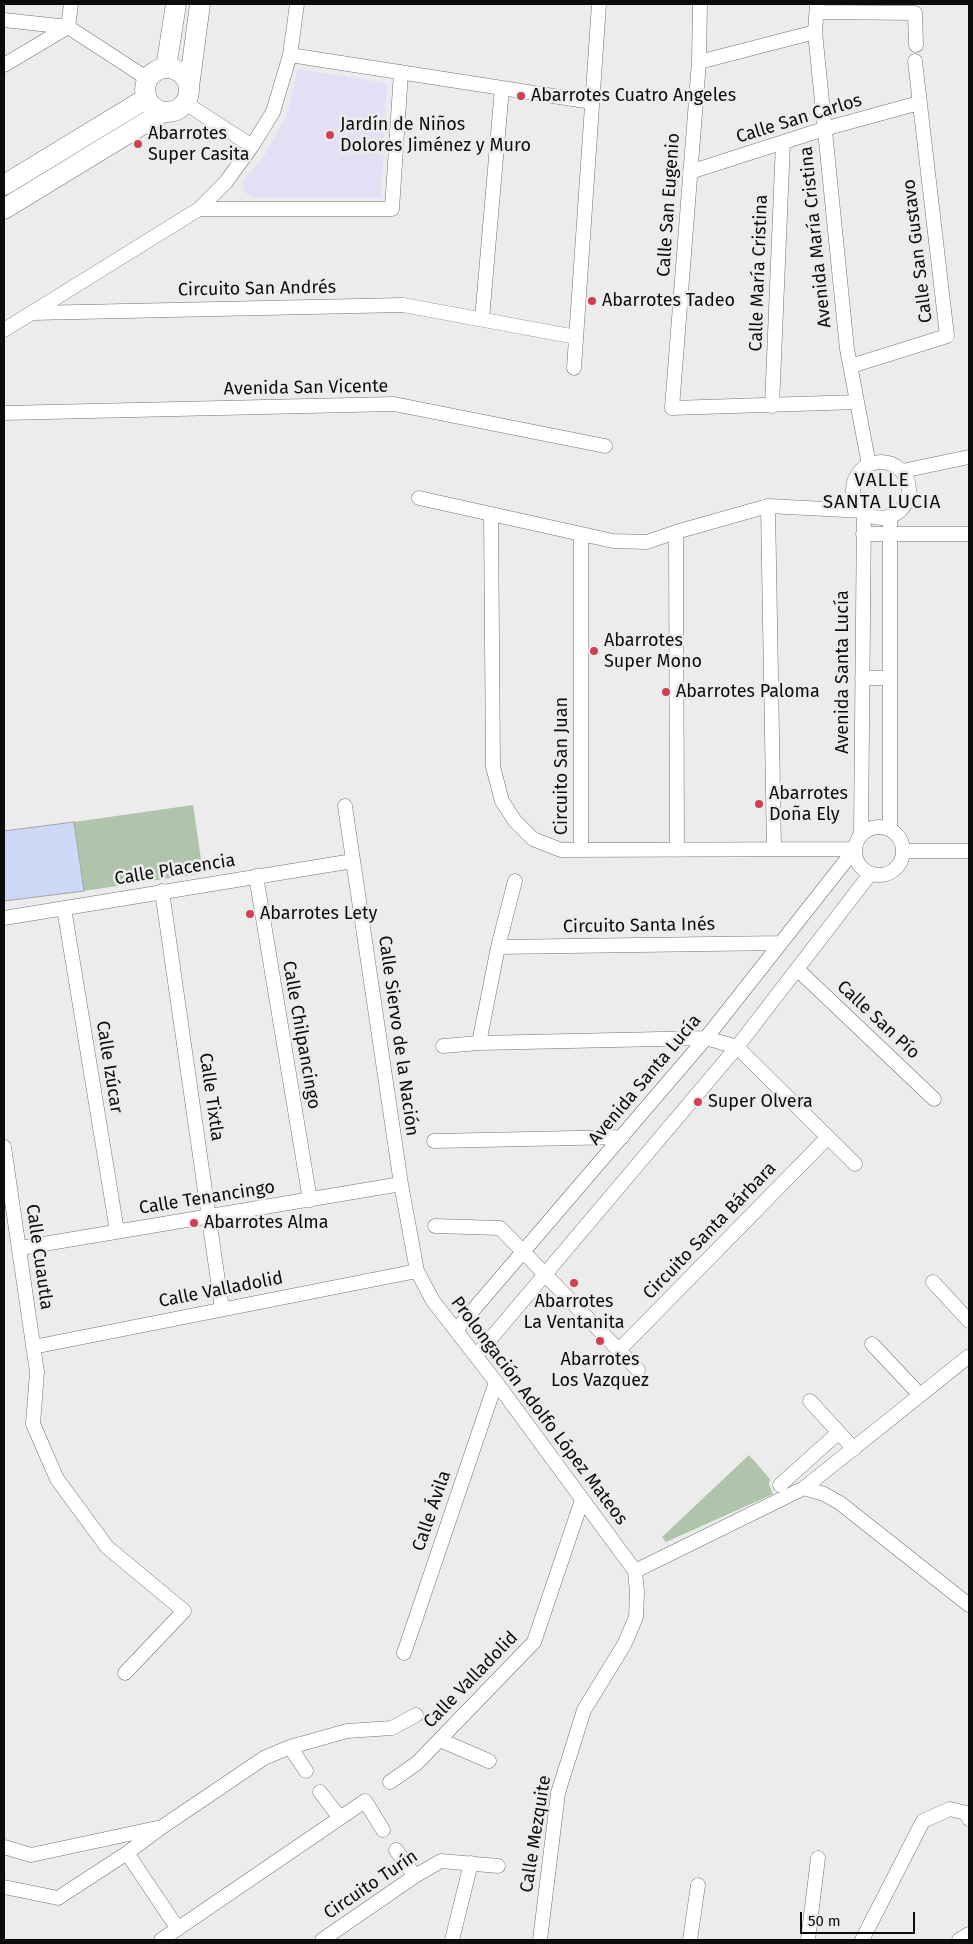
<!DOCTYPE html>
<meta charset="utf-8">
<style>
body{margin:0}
#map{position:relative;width:973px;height:1944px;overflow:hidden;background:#ececed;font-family:"Fira Sans",sans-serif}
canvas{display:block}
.frame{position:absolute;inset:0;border:5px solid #0b0c0c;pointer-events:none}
.scale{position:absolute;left:800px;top:1912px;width:115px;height:22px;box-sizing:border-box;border:2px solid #0b0c0c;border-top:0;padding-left:6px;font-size:15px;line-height:18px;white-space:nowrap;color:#0b0c0c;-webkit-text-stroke:4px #ececed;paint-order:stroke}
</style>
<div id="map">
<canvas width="973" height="1944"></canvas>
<div class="frame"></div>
<div class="scale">50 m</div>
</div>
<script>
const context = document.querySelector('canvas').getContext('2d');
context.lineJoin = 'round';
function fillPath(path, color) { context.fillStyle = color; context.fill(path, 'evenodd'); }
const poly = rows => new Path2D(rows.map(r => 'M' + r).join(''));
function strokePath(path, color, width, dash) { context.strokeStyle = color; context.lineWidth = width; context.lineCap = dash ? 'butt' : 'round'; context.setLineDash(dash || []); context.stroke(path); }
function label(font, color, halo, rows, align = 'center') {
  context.font = font + ' "Fira Sans",sans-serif'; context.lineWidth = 5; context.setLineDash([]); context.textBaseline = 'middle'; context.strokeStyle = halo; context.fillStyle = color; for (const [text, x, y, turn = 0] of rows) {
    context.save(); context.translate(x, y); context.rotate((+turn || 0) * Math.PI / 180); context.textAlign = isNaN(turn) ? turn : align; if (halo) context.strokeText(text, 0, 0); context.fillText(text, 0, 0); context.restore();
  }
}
const education = poly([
 [298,69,387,83,381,198,254,198,244,192,243,181,264,156,287,114]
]);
const green = poly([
 [193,805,203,873,84,891,74,822],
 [749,1455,770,1479,769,1485,773,1494,666,1542,662,1537]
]);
const building = poly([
 [74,822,84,891,4,901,4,831,74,822]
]);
const street = poly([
 [700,4,699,62,672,408,857,402],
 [817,4,815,32,847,349,869,465],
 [817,12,915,13,916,45],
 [4,20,68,27,148,79],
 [290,55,592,102],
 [699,62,815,32],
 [4,65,68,27,71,4],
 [185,103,252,146],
 [690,172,824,129,919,103],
 [199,209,392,209,401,72],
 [32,313,403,305,576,337],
 [482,319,502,88],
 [4,330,199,209,226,182,252,146,273,112,290,55,297,4],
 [851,366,947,336,915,61],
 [574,368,599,4],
 [772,406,783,142],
 [4,413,394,404,605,446],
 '853 490a28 28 0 1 1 56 0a28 28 0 1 1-56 0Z',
 [902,471,969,457],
 [419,498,613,541,647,542,676,532,768,506,864,511,861,834],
 [768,506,774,849],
 [491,514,493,767,502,801,515,821,533,839,561,850,855,849],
 [676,532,677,850],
 [581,534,581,850],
 [863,534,969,534],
 [862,678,890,678],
 [345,806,401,1184,417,1271,433,1301,496,1382,635,1571],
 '855 851a24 24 0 1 1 48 0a24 24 0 1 1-48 0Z',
 [890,829,890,516],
 [903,851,969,851],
 [256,876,310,1200],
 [162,891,222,1309],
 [64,908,117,1231],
 [4,918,353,861],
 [498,947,781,943],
 [797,969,934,1099],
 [479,1043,498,947,515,881],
 [443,1046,479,1043,706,1038,737,1047,855,1164],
 [434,1141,622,1137],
 [4,1147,37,1372,33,1424,57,1479,107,1547,184,1611,125,1673],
 [435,1226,500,1228,638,1370],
 [20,1248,401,1184],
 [933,1282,969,1321],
 [456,1330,706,1038,855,849],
 [872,1344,920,1395],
 [33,1347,417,1271],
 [619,1350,828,1137],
 [476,1356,737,1047,871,873],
 [810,1401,854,1449],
 [780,1485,838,1433],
 [804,1488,824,1494,840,1503,969,1605],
 [635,1571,804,1488,969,1356],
 [404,1653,496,1382],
 [440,1740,489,1761],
 [290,1747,306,1771],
 [390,1782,417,1763,534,1642,582,1500],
 [320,1792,340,1818],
 [4,1847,31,1855,157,1828],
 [396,1850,415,1876],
 [127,1853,178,1929],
 [4,1887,58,1898,127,1853,162,1827,264,1758,290,1747,347,1731,392,1728,416,1715],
 [161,1940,365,1801,383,1830],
 [322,1940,415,1876,441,1861,498,1866],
 [452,1940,471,1863],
 [540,1940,558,1793,584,1710,624,1645,636,1617,637,1592,635,1571],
 [690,1940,698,1885],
 [808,1940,818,1858],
 [862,1940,923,1821,950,1809,966,1813,969,1819],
 [959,1940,969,1934]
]);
const secondary = poly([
 [166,68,176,4],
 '145 90a22 22 0 1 1 44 0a22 22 0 1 1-44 0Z',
 [189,87,200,4],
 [4,185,147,98],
 [4,209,163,112]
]);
const markers = [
 [521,96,5,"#d04051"],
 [330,135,5,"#d04051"],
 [138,144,5,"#d04051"],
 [592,301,5,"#d04051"],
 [594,651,5,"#d04051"],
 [666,692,5,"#d04051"],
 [759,804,5,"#d04051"],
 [250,914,5,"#d04051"],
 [698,1102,5,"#d04051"],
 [194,1223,5,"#d04051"],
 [574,1283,5,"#d04051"],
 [600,1341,5,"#d04051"]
];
const poiNames = [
 ["Abarrotes Cuatro Angeles",531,96],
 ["Jardín de Niños",340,125],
 ["Dolores Jiménez y Muro",340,146],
 ["Abarrotes",148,134],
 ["Super Casita",148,155],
 ["Abarrotes Tadeo",602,301],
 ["Abarrotes",604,641],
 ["Super Mono",604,662],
 ["Abarrotes Paloma",676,692],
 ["Abarrotes",769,794],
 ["Doña Ely",769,815],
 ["Abarrotes Lety",260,914],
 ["Super Olvera",708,1102],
 ["Abarrotes Alma",204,1223],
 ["Abarrotes",574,1302,"center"],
 ["La Ventanita",574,1323,"center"],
 ["Abarrotes",600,1360,"center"],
 ["Los Vazquez",600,1381,"center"]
];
const streetNames = [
 ["Calle San Carlos",799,119,-17],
 ["Calle San Eugenio",669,205,-86],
 ["Avenida María Cristina",816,237,-96],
 ["Calle San Gustavo",918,251,-97],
 ["Calle María Cristina",759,273,-88],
 ["Circuito San Andrés",257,289,-1],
 ["Avenida San Vicente",306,388,-1],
 ["Avenida Santa Lucía",843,672,-90],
 ["Circuito San Juan",562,766,-90],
 ["Calle Placencia",175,870,-9],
 ["Circuito Santa Inés",639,926,-1],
 ["Calle San Pío",878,1020,43],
 ["Calle Chilpancingo",301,1035,80],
 ["Calle Siervo de la Nación",398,1036,82],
 ["Calle Izúcar",109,1067,81],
 ["Avenida Santa Lucía",645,1080,-50],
 ["Calle Tixtla",211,1097,82],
 ["Calle Tenancingo",207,1198,-9],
 ["Circuito Santa Bárbara",710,1231,-46],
 ["Calle Cuautla",39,1257,82],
 ["Calle Valladolid",221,1290,-11],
 ["Prolongación Adolfo López Mateos",539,1411,53],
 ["Calle Ávila",432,1511,-71],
 ["Calle Valladolid",471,1680,-46],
 ["Calle Mezquite",536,1834,-81],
 ["Circuito Turín",371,1885,-34]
];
const neighbourhoodNames = [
 ["VALLE",882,481],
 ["SANTA LUCIA",882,503]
];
fillPath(education, '#e4dff4');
fillPath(green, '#afc4aa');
fillPath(building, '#ccd8f5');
strokePath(building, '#a2a2a3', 1);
strokePath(street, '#727374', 15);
strokePath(secondary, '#727374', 21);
strokePath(street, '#fff', 14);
strokePath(secondary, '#fff', 20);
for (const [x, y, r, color] of markers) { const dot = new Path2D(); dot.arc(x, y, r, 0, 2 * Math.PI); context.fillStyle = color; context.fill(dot); strokePath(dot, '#ececed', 2); }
label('18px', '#0b0c0c', '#ececed', poiNames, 'left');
label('18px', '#0b0c0c', '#ececed', streetNames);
context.letterSpacing = '1px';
label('19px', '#0b0c0c', '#ececed', neighbourhoodNames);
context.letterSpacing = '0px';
</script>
